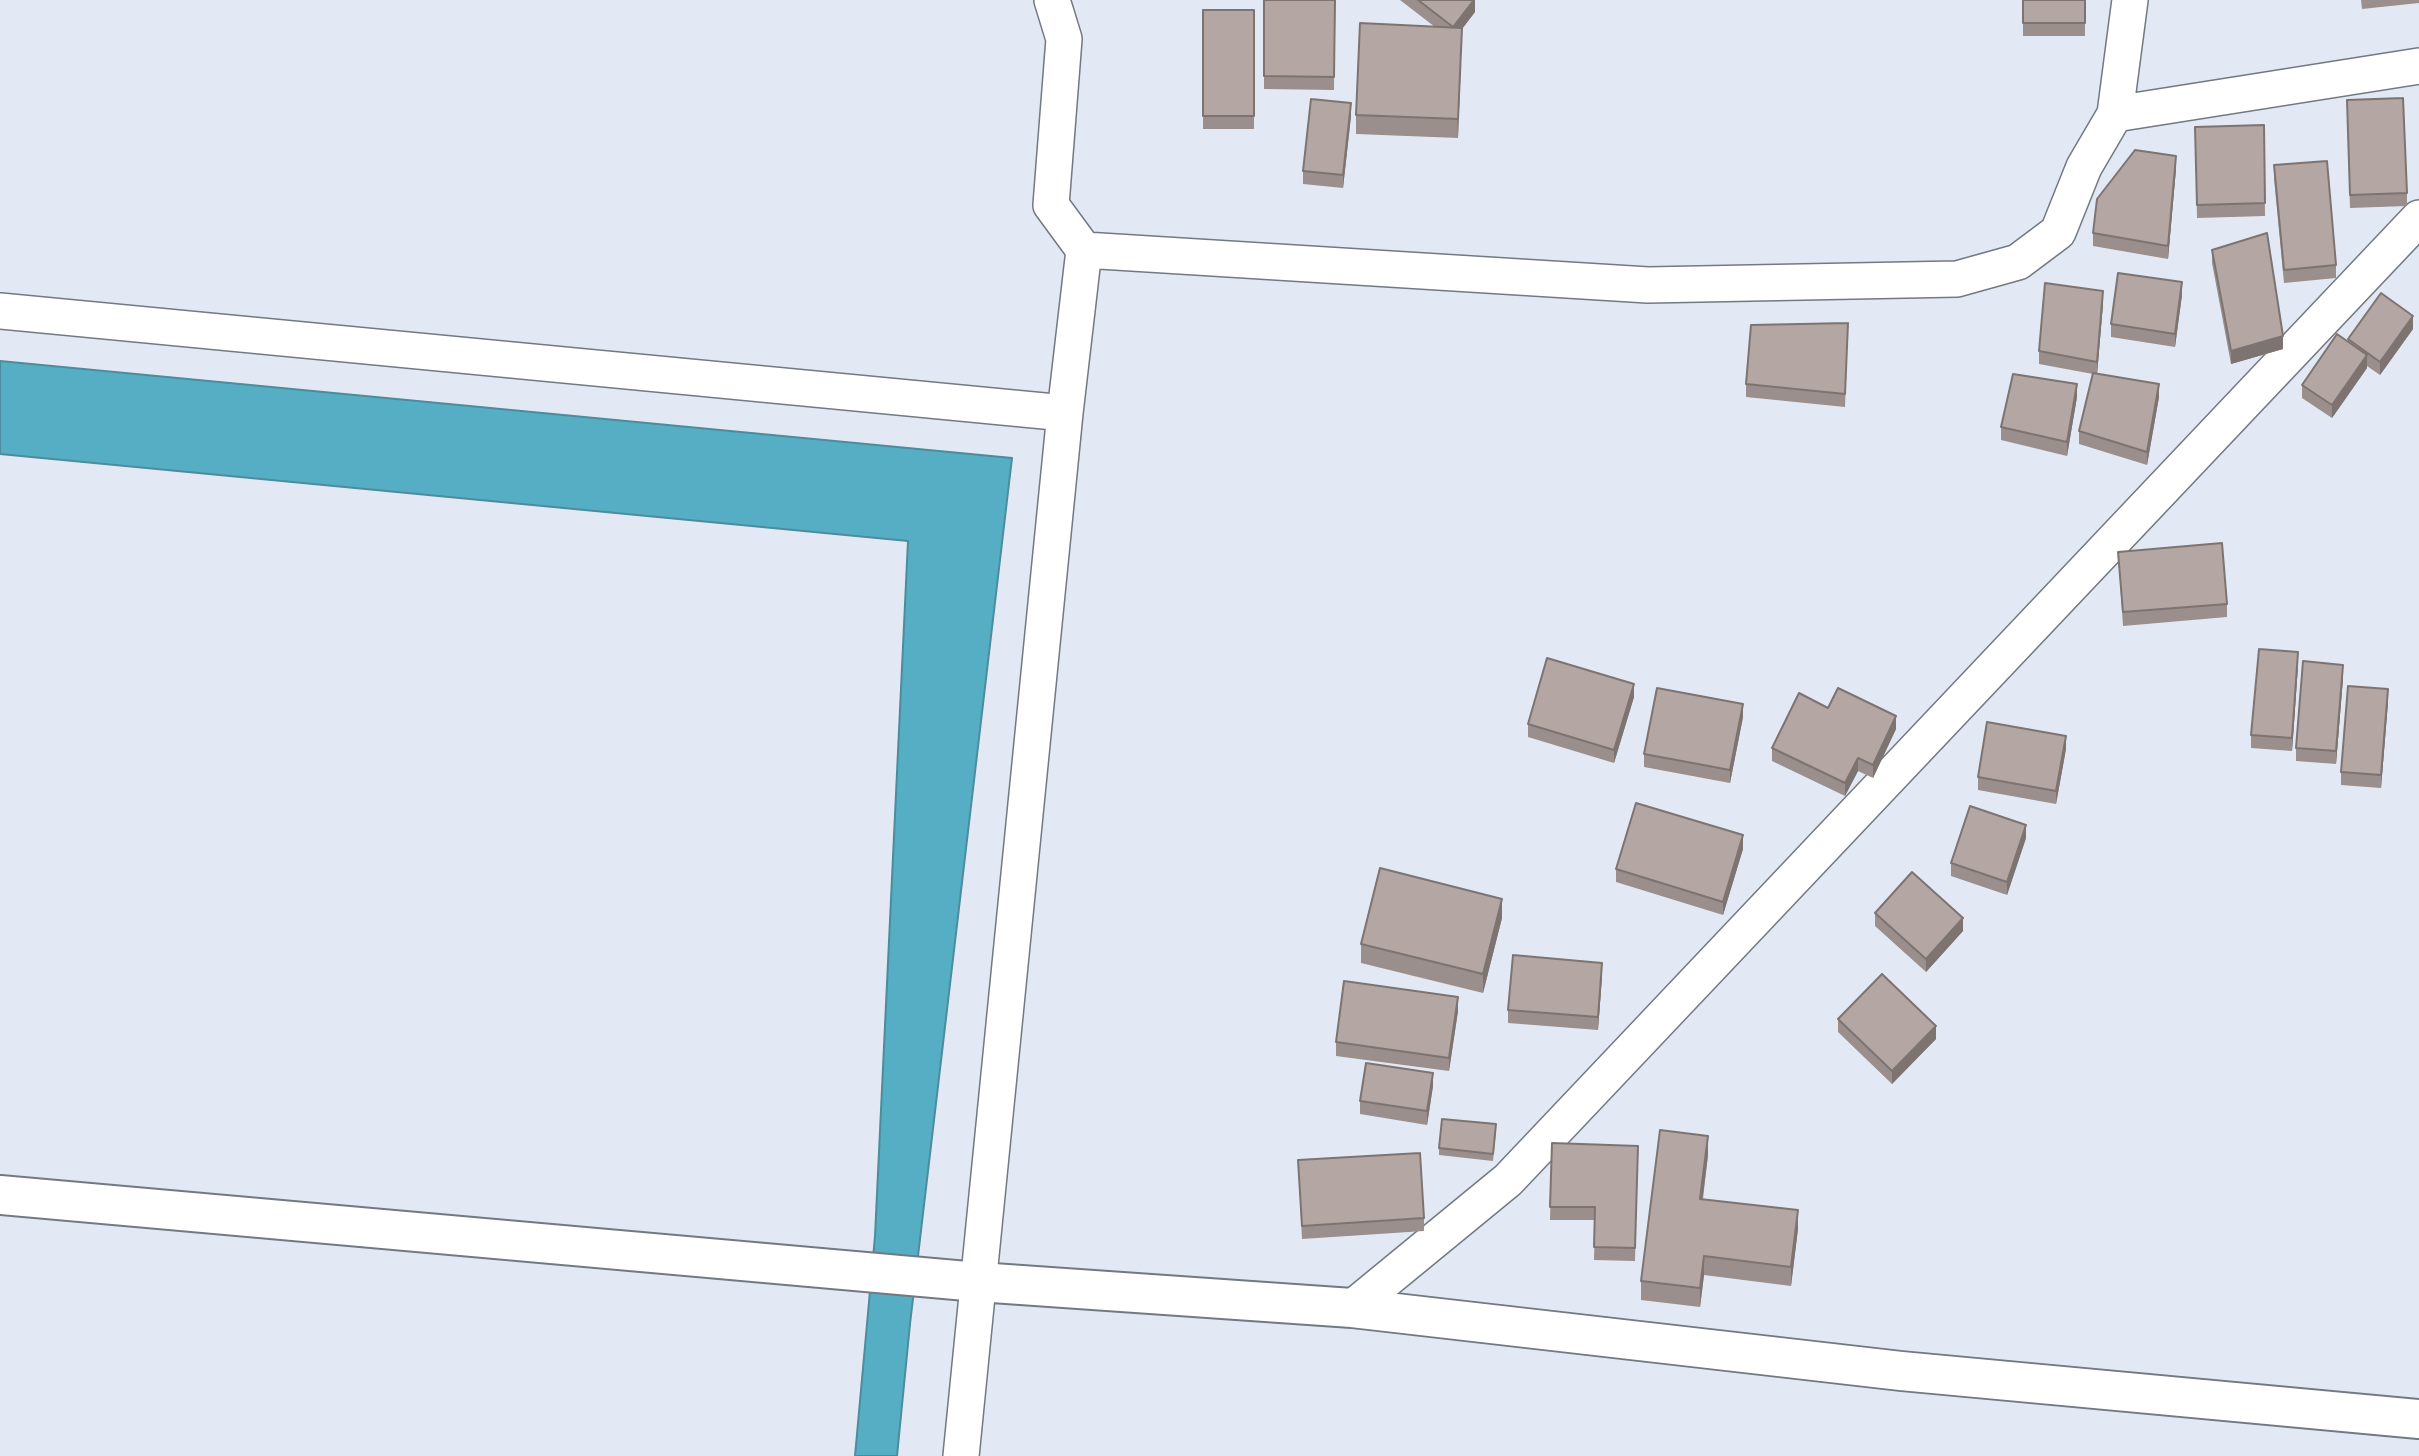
<!DOCTYPE html>
<style>
body{margin:0}
canvas{display:block;background:#e3e9f4}
</style>
<canvas width="2419" height="1456"></canvas>
<script>
const context = document.querySelector('canvas').getContext('2d');
context.lineJoin = 'round';
function fillPath(path, color) { context.fillStyle = color; context.fill(path, 'evenodd'); }
const poly = rows => new Path2D(rows.map(r => 'M' + r).join(''));
function strokePath(path, color, width, dash) { context.strokeStyle = color; context.lineWidth = width; context.lineCap = dash ? 'butt' : 'round'; context.setLineDash(dash || []); context.stroke(path); }
const water = poly([
 [0,361,1012,458,910,1324,897,1456,855,1456,875,1236,908,541,0,454,0,361]
]);
const minor = poly([
 [2115,114,2419,66],
 [1084,250,1648,285,1957,279,2018,262,2058,232,2084,167,2115,114,2130,0],
 [0,311,1065,413],
 [1352,1308,1508,1180,2419,218],
 [961,1456,1065,413,1084,250,1051,205,1064,39,1052,0]
]);
const tertiary = poly([
 [0,1195,978,1282,1352,1308,1901,1371,2419,1419]
]);
const wall = poly([
 [1264,0,1335,0,1334,90,1264,89],
 [1400,0,1475,0,1475,12,1462,29,1458,138,1356,134,1356,115,1435,27],
 [2023,0,2085,0,2085,36,2023,36],
 [2361,0,2419,0,2419,3,2362,9],
 [1203,10,1254,10,1254,129,1203,129],
 [2347,113,2407,193,2407,206,2350,208],
 [1351,116,1343,188,1303,184,1303,171],
 [2264,125,2265,216,2197,218,2195,127],
 [2274,165,2336,265,2336,278,2284,283,2274,178],
 [2176,169,2168,259,2093,246,2093,233],
 [2212,250,2283,349,2231,364,2212,263],
 [2182,295,2175,347,2111,337,2111,324],
 [2103,304,2097,374,2159,397,2147,465,2079,444,2079,431,2093,374,2039,364,2039,351],
 [1848,323,1845,407,1746,397,1746,384],
 [2413,329,2380,375,2367,366,2367,368,2332,418,2302,398,2302,385,2348,342,2348,339],
 [2077,397,2067,456,2001,440,2001,427],
 [2118,552,2227,604,2227,617,2123,626],
 [2298,665,2292,751,2251,748,2251,735],
 [2343,678,2336,764,2296,761,2296,748],
 [1634,697,1614,763,1528,737,1528,724],
 [2388,702,2381,788,2341,785,2341,772],
 [1743,717,1730,783,1644,767,1644,754],
 [1896,729,1873,778,1858,771,1845,796,1772,761,1772,748],
 [2066,749,2056,804,1978,790,1978,777],
 [2026,838,2007,895,1951,876,1951,863],
 [1743,849,1723,915,1616,882,1616,869],
 [1875,913,1963,931,1926,972,1875,926],
 [1502,918,1483,993,1361,963,1361,944],
 [1602,976,1598,1030,1508,1023,1508,1010],
 [1458,1011,1449,1071,1336,1056,1336,1042],
 [1838,1019,1936,1039,1892,1084,1838,1032],
 [1433,1086,1427,1125,1360,1114,1360,1101],
 [1496,1131,1493,1161,1439,1155,1439,1148],
 [1552,1143,1638,1146,1635,1261,1594,1260,1595,1220,1550,1220],
 [1708,1155,1703,1199,1798,1229,1791,1286,1704,1275,1700,1307,1641,1300,1641,1281],
 [1298,1160,1424,1218,1424,1231,1302,1239]
]);
const shadedWall = poly([
 [1474,0,1475,0,1475,12,1462,29,1458,138,1453,27],
 [1351,103,1351,116,1343,188,1343,175],
 [2176,156,2176,169,2168,259,2168,246],
 [2182,282,2182,295,2175,347,2175,334],
 [2103,291,2103,304,2097,375,2097,362],
 [2413,316,2413,329,2380,375,2380,362],
 [2283,336,2283,349,2231,364,2231,351],
 [2367,355,2367,368,2332,418,2332,405],
 [2077,384,2077,397,2067,456,2067,442],
 [2159,384,2159,397,2147,465,2147,452],
 [2298,652,2298,665,2292,751,2292,738],
 [2343,665,2343,678,2336,764,2336,751],
 [1634,684,1634,697,1614,763,1614,750],
 [2388,689,2388,702,2381,788,2381,775],
 [1743,704,1743,717,1730,783,1730,770],
 [1896,716,1896,729,1873,778,1873,765],
 [2066,736,2066,749,2056,804,2056,791],
 [1858,758,1858,771,1845,796,1845,783],
 [2026,825,2026,838,2007,895,2007,882],
 [1743,835,1743,849,1723,915,1723,902],
 [1502,899,1502,918,1483,993,1483,974],
 [1963,918,1963,931,1926,972,1926,959],
 [1602,963,1602,976,1598,1030,1598,1017],
 [1458,997,1458,1011,1449,1071,1449,1058],
 [1936,1026,1936,1039,1892,1084,1892,1071],
 [1433,1073,1433,1086,1427,1125,1427,1111],
 [1708,1136,1708,1155,1700,1218,1700,1199],
 [1798,1210,1798,1229,1791,1286,1791,1267],
 [1704,1256,1704,1275,1700,1307,1700,1288]
]);
const building = poly([
 [1264,0,1335,0,1334,77,1264,76,1264,0],
 [1418,0,1474,0,1453,27,1418,0],
 [2023,0,2085,0,2085,23,2023,23,2023,0],
 [1203,10,1254,10,1254,116,1203,116,1203,10],
 [1360,23,1462,28,1458,119,1356,115,1360,23],
 [2403,98,2407,193,2350,195,2347,100,2403,98],
 [1311,99,1351,103,1343,175,1303,171,1311,99],
 [2264,125,2265,203,2197,205,2195,127,2264,125],
 [2135,150,2176,156,2168,246,2093,233,2097,199,2135,150],
 [2327,161,2336,265,2284,270,2274,165,2327,161],
 [2267,233,2283,336,2231,351,2212,250,2267,233],
 [2118,273,2182,282,2175,334,2111,324,2118,273],
 [2045,283,2103,291,2097,362,2039,351,2045,283],
 [2381,293,2413,316,2380,362,2348,339,2381,293],
 [1848,323,1845,394,1746,384,1751,325,1848,323],
 [2337,334,2367,355,2332,405,2302,385,2337,334],
 [2093,373,2159,384,2147,452,2079,431,2093,373],
 [2013,374,2077,384,2067,442,2001,427,2013,374],
 [2222,543,2227,604,2123,612,2118,552,2222,543],
 [2259,649,2298,652,2292,738,2251,735,2259,649],
 [1547,658,1634,684,1614,750,1528,724,1547,658],
 [2303,661,2343,665,2336,751,2296,748,2303,661],
 [2348,686,2388,689,2381,775,2341,772,2348,686],
 [1657,688,1743,704,1730,770,1644,754,1657,688],
 [1838,688,1896,716,1873,765,1858,758,1845,783,1772,748,1799,693,1828,708,1838,688],
 [1987,722,2066,736,2056,791,1978,777,1987,722],
 [1636,803,1743,835,1723,902,1616,869,1636,803],
 [1970,806,2026,825,2007,882,1951,863,1970,806],
 [1380,868,1502,899,1483,974,1361,944,1380,868],
 [1912,872,1963,918,1926,959,1875,913,1912,872],
 [1513,955,1602,963,1598,1017,1508,1010,1513,955],
 [1882,974,1936,1026,1892,1071,1838,1019,1882,974],
 [1344,981,1458,997,1449,1058,1336,1042,1344,981],
 [1366,1063,1433,1073,1427,1111,1360,1101,1366,1063],
 [1442,1119,1496,1124,1493,1154,1439,1148,1442,1119],
 [1660,1130,1708,1136,1700,1199,1798,1210,1791,1267,1704,1256,1700,1288,1641,1281,1660,1130],
 [1552,1143,1638,1146,1635,1248,1594,1247,1595,1207,1550,1207,1552,1143],
 [1420,1153,1424,1218,1302,1226,1298,1160,1420,1153]
]);
fillPath(water, '#55aec4');
strokePath(water, '#4c8c9c', 2);
strokePath(minor, '#737982', 38);
strokePath(tertiary, '#737982', 42);
strokePath(minor, '#fff', 35);
strokePath(tertiary, '#fff', 38);
fillPath(wall, '#9a8f8c');
fillPath(shadedWall, '#7d7472');
fillPath(building, '#b3a6a3');
strokePath(building, '#7d7472', 2);
</script>
